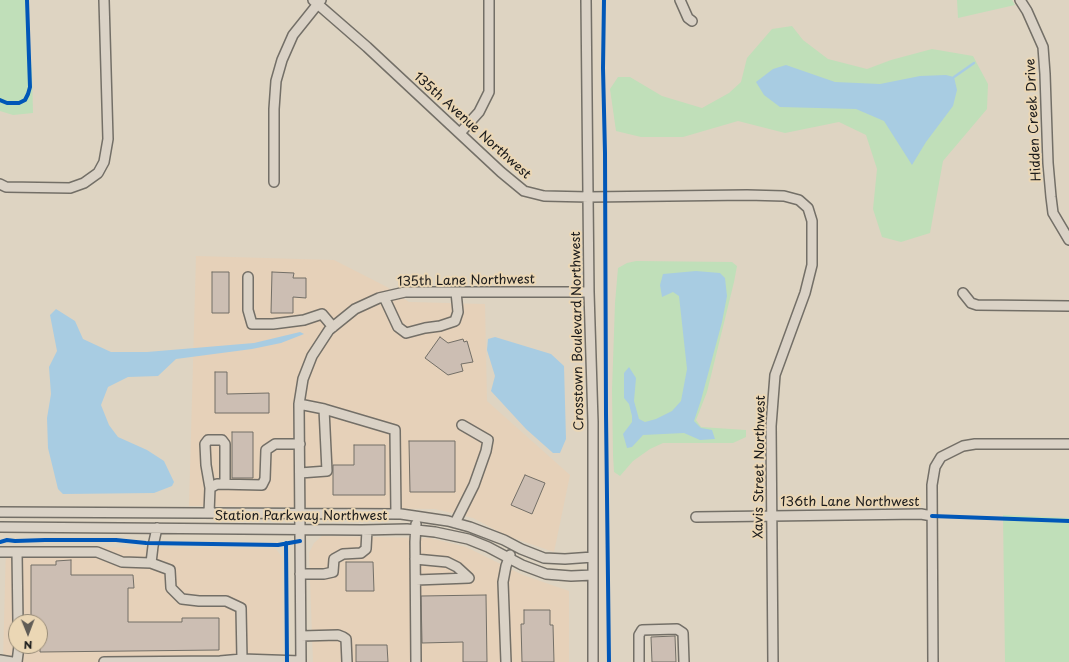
<!DOCTYPE html>
<style>
body{margin:0}
#map{position:relative;width:1069px;height:662px;overflow:hidden;background:#ded4c2;font-family:"Playpen Sans",sans-serif}
canvas{display:block}
.north{position:absolute;left:8px;top:614px;width:40px;height:40px;box-sizing:border-box;background:#ebd7b5;border:1px solid #988c78;border-radius:50%;rotate:179deg;font-size:11px;font-weight:700;line-height:16px;text-align:center;color:#1c1c1c}
.north::after{content:'';display:block;margin:auto;width:14px;height:18px;background:#605c56;clip-path:polygon(50% 0,100% 100%,50% 72%,0 100%)}
</style>
<div id="map">
<canvas width="1069" height="662"></canvas>
<div class="north">N</div>
</div>
<script>
const context = document.querySelector('canvas').getContext('2d');
context.lineJoin = 'round';
function fillPath(path, color) { context.fillStyle = color; context.fill(path, 'evenodd'); }
const poly = rows => new Path2D(rows.map(r => 'M' + r).join(''));
function strokePath(path, color, width, dash) { context.strokeStyle = color; context.lineWidth = width; context.lineCap = dash ? 'butt' : 'round'; context.setLineDash(dash || []); context.stroke(path); }
function label(font, color, halo, rows, align = 'center') {
  context.font = font + ' "Playpen Sans",sans-serif'; context.lineWidth = 4; context.setLineDash([]); context.textBaseline = 'middle'; context.strokeStyle = halo; context.fillStyle = color; for (const [text, x, y, turn = 0] of rows) {
    context.save(); context.translate(x, y); context.rotate((+turn || 0) * Math.PI / 180); context.textAlign = isNaN(turn) ? turn : align; if (halo) context.strokeText(text, 0, 0); context.fillText(text, 0, 0); context.restore();
  }
}
const built = poly([
 [196,256,334,260,387,287,409,302,485,304,487,401,570,475,554,552,507,536,473,518,435,509,189,506],
 [322,536,430,538,466,547,523,575,569,591,569,662,313,662,309,553,314,543],
 [6,546,276,549,282,557,283,662,3,662],
 [16,622,40,622,40,646,16,646]
]);
const green = poly([
 [0,0,26,0,32,72,33,113,13,115,0,111],
 [957,0,1012,0,1015,5,958,18],
 [792,26,803,40,828,59,867,69,891,60,932,49,973,56,988,84,987,109,943,161,930,233,901,242,882,237,873,209,877,169,866,135,839,122,785,133,738,121,683,137,641,137,616,131,610,89,618,77,630,77,662,96,702,108,729,93,741,82,747,58,772,29],
 [636,261,732,262,737,266,734,282,707,392,696,420,701,427,746,430,746,437,733,443,663,443,650,449,633,461,620,476,614,472,613,455,612,390,615,303,618,268,627,263],
 [1003,515,1069,518,1069,662,1005,662]
]);
const water = poly([
 [786,65,835,82,880,84,920,76,946,75,954,77,957,90,953,106,926,142,912,165,884,121,856,109,780,107,764,95,756,82,773,69],
 [696,271,720,273,725,278,727,296,722,322,701,400,694,421,701,428,712,430,715,439,700,440,684,433,643,435,632,447,627,448,623,434,632,422,632,416,629,404,624,398,624,373,629,367,636,378,634,401,639,419,645,422,656,419,672,411,681,401,687,369,679,296,673,292,662,297,660,285,663,274],
 [56,309,75,321,83,339,111,352,147,352,254,343,300,332,304,334,281,343,252,349,176,359,158,376,128,377,108,387,101,405,109,425,118,437,147,450,164,461,174,482,172,486,154,493,63,494,58,489,48,448,47,418,51,394,49,367,57,351,50,315],
 [495,337,551,354,564,366,566,439,560,453,553,453,526,429,491,391,495,376,487,350,488,339]
]);
const stream = poly([
 [954,77,974,63]
]);
const building = poly([
 [212,272,229,272,229,313,212,313,212,272],
 [272,272,294,273,293,278,306,278,306,298,293,297,293,313,271,313,272,272],
 [440,337,448,343,463,339,464,342,467,341,473,362,461,364,463,371,448,375,425,358,440,337],
 [215,372,227,372,227,394,269,393,269,413,215,413,215,372],
 [232,432,253,432,253,478,232,478,232,432],
 [409,441,455,441,455,492,410,492,409,441],
 [354,445,385,445,385,495,333,495,333,465,354,465,354,445],
 [525,475,545,483,532,514,511,505,525,475],
 [71,560,71,575,133,575,134,588,128,588,128,622,182,622,182,618,219,618,219,650,40,652,40,622,31,622,31,565,56,565,56,561,71,560],
 [346,562,373,562,374,591,346,591,346,562],
 [486,595,487,662,463,662,463,642,422,643,421,596,486,595],
 [524,610,550,610,550,625,553,625,554,662,522,662,521,624,524,624,524,610],
 [675,636,676,662,652,662,651,637,675,636],
 [356,645,387,645,388,662,356,662,356,645]
]);
const minor = poly([
 [313,0,367,47,501,172,524,191,544,196,589,197,747,195,784,196,799,200,808,208,812,221,812,265,805,293,775,375,771,426,773,662],
 [586,0,589,292,593,422,593,662],
 [680,0,688,18,692,21],
 [1020,0,1027,11,1043,47,1045,74,1048,163,1051,197,1053,213,1069,240],
 [460,133,479,112,489,92,489,0],
 [274,182,274,109,276,81,282,60,293,35,321,0],
 [0,184,6,187,70,188,84,183,98,173,104,162,108,139,104,0],
 [248,277,248,310,252,324,273,324,304,320,322,314,333,327],
 [963,293,971,303,977,305,1069,306],
 [384,297,398,327,406,333,425,328,440,326,455,321,458,312,456,292],
 [299,404,324,409,327,471,300,473],
 [324,409,395,430,396,514],
 [210,488,206,465,205,444,208,440,222,440,225,444,225,484],
 [0,512,401,514,448,521,470,527,504,540,521,549,544,558,565,559,593,557],
 [209,513,210,488,217,484,262,485,265,479,266,450,275,444,300,444],
 [696,517,921,514,932,516],
 [455,523,474,485,486,451,488,440,462,425],
 [0,527,362,530,407,529,435,532,468,539,488,547,522,565,546,574,571,576,593,575],
 [157,528,153,546,151,563,170,570,171,588,182,599,199,601,226,601,241,608,242,659],
 [0,552,97,552,122,562,151,563],
 [17,552,18,622],
 [415,559,447,562,457,567,469,578,416,580],
 [300,574,324,574,333,572,334,559,343,554,361,553,366,549,367,530],
 [301,636,338,635,343,637,346,639,347,662],
 [0,660,12,662],
 [17,662,19,646],
 [104,662,220,661,242,659,301,661],
 [301,662,299,404,303,379,312,356,329,330,355,309,379,298,405,292,589,292],
 [416,662,415,542,416,524],
 [506,662,503,582,506,566,510,555],
 [639,662,639,635,642,630,677,629,683,633,684,662],
 [933,662,932,485,935,467,941,457,963,446,975,444,1069,444]
]);
const cycleway = poly([
 [604,0,603,68,605,153,606,414,609,662],
 [0,100,7,103,19,103,25,100,28,94,30,87,27,0],
 [932,516,1069,521],
 [0,542,7,540,15,541,45,540,116,540,146,543,278,545,300,541],
 [286,543,287,662]
]);
const streetNames = [
 ["Hidden Creek Drive",1034,120,-93],
 ["135th Avenue Northwest",472,126,42],
 ["135th Lane Northwest",466,281,-1],
 ["Crosstown Boulevard Northwest",578,331,-91],
 ["Xavis Street Northwest",760,467,-89],
 ["136th Lane Northwest",850,502],
 ["Station Parkway Northwest",301,516]
];
fillPath(built, '#e6d1b9');
fillPath(green, '#c0dfb9');
fillPath(water, '#a8cce2');
strokePath(stream, '#a8cce2', 2.5);
fillPath(building, '#ccbeb3');
strokePath(building, '#736f67', 1);
strokePath(minor, '#736f67', 12);
strokePath(minor, '#dad2c6', 9);
strokePath(cycleway, '#0057b8', 4);
label('13px', '#1c1c1c', '#ebd7b5', streetNames);
</script>
